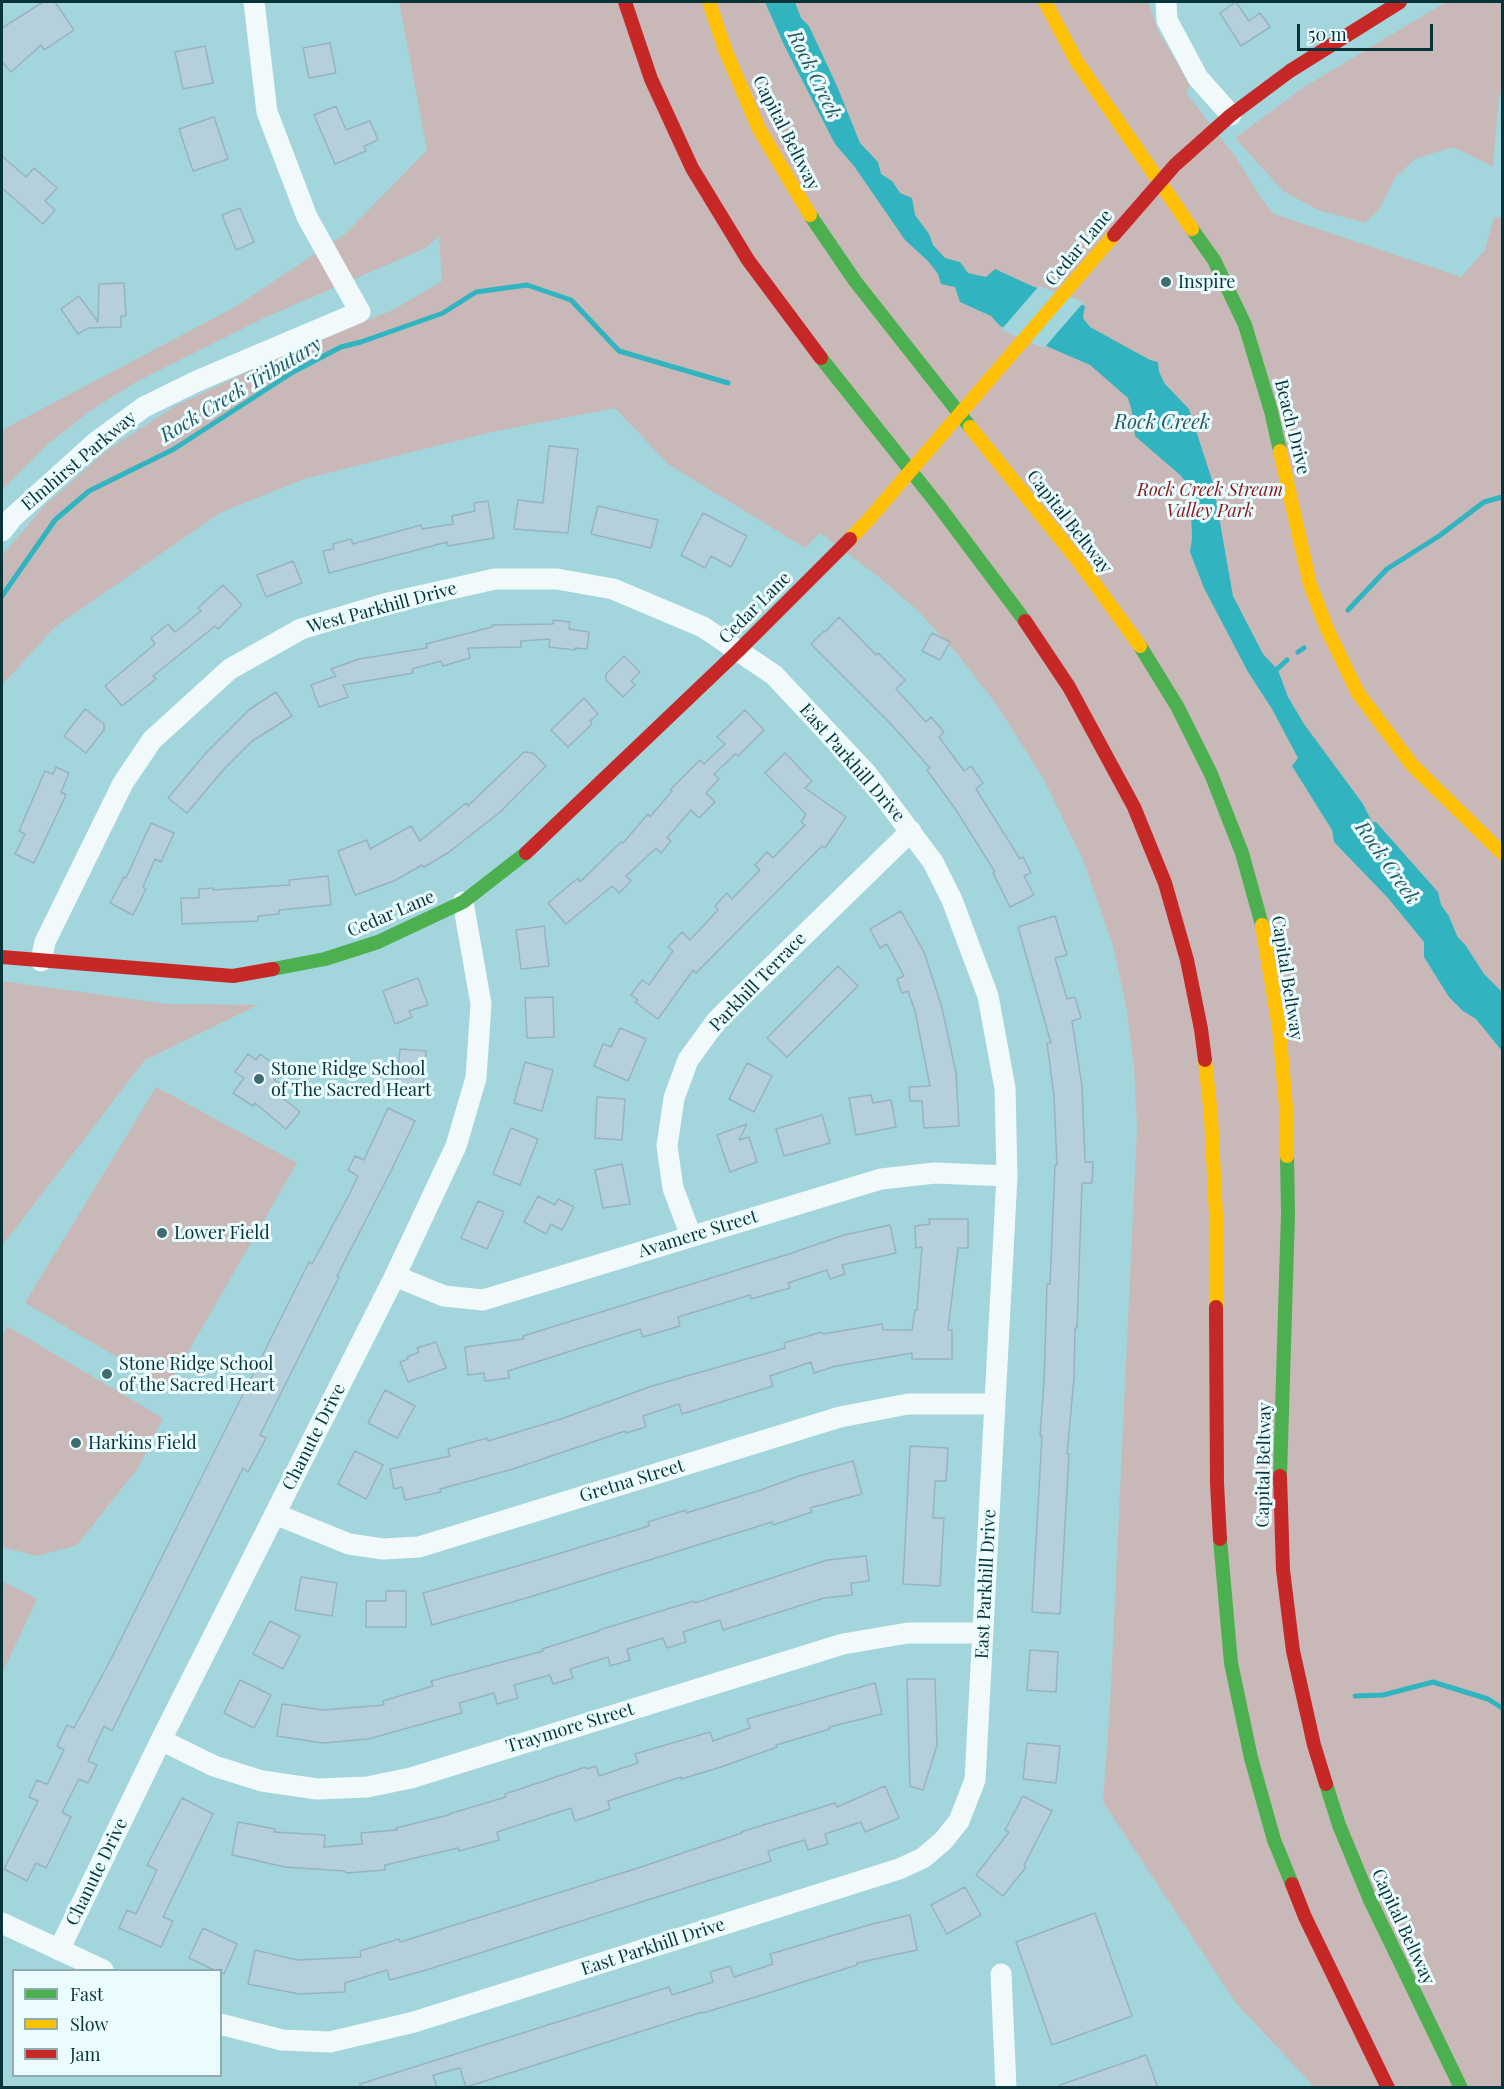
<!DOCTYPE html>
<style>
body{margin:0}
#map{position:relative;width:1504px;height:2089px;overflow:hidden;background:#a2d6dc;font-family:"Playfair Display",serif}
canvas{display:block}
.frame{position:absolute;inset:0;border:3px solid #083338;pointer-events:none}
.legend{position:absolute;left:12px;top:1969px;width:210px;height:108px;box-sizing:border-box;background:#ebfcfe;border:2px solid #90acaf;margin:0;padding:8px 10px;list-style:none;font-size:18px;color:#083338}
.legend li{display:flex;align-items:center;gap:12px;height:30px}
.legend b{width:30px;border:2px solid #90acaf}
.scale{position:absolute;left:1297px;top:24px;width:136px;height:27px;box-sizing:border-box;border:3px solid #083338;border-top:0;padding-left:8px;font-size:18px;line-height:21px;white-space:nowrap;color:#083338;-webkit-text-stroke:4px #ebfcfe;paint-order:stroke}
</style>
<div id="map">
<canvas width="1504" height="2089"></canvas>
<div class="frame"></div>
<ul class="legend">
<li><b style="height:8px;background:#4caf50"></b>Fast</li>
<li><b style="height:8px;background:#ffc107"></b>Slow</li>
<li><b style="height:8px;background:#c62828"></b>Jam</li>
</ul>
<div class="scale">50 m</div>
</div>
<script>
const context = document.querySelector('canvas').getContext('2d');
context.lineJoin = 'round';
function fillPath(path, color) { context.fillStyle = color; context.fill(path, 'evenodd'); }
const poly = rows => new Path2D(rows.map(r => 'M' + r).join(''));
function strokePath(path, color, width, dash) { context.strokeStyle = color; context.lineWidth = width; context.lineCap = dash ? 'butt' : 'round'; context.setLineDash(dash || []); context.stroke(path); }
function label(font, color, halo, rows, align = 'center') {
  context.font = font + ' "Playfair Display",serif'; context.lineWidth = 6; context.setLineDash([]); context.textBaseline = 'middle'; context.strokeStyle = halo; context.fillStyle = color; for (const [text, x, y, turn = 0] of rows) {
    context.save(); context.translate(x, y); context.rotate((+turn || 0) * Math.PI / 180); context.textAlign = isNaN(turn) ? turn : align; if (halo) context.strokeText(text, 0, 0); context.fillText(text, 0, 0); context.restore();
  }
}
const green = poly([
 [399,2,1148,2,1158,30,1190,85,1186,93,1235,156,1261,198,1274,214,1461,277,1485,250,1494,217,1502,218,1502,2087,1314,2087,1236,2003,1103,1802,1110,1705,1137,1128,1134,1067,1126,1006,1113,946,1083,860,1043,778,996,704,959,656,918,611,880,578,820,533,805,548,668,464,615,408,492,432,304,479,220,513,55,627,2,685,2,556,43,507,106,451,175,406,306,344,393,310,442,281,439,236,426,248,264,318,136,382,90,411,48,444,2,490,2,430,235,307,345,234,427,150],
 [1446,2,1502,2,1502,92,1499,96,1493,167,1453,147,1415,159,1394,179,1379,210,1365,223,1318,210,1283,191,1235,138,1301,89],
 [2,981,168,1004,258,1005,145,1060,2,1246],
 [156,1087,297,1163,168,1387,25,1303],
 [7,1326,163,1418,138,1468,77,1545,37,1556,2,1547,2,1338],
 [2,1581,37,1599,2,1674]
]);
const water = poly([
 [765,2,795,2,801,18,809,26,837,86,860,143,878,162,881,174,892,181,900,193,912,198,915,215,929,234,933,245,945,258,960,262,968,273,986,277,995,269,1032,286,1085,306,1083,318,1090,327,1150,360,1158,362,1159,372,1165,384,1189,409,1213,483,1233,596,1263,654,1278,670,1288,697,1304,724,1363,804,1372,822,1376,822,1438,892,1441,905,1449,916,1457,936,1466,946,1484,974,1502,992,1502,1051,1476,1019,1463,1011,1449,997,1424,957,1424,942,1388,898,1334,842,1332,830,1292,766,1298,758,1272,709,1248,672,1204,588,1190,552,1192,538,1190,487,1180,475,1135,436,1132,412,1128,398,1090,365,1000,326,991,316,960,302,955,287,941,284,938,274,928,261,905,240,854,166,835,144,784,45]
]);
const pier = poly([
 [1039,286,1084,302,1044,348,1001,330]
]);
const stream = poly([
 [2,596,55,520,89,491,174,449,293,372,341,347,361,342,443,313,476,292,527,285,571,300,619,351,728,383],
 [1348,610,1387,569,1439,536,1484,502,1502,497],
 [1298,652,1304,648],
 [1273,673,1287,660],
 [1355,1696,1383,1695,1433,1682,1488,1699,1502,1708]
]);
const building = poly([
 [43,2,55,2,74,30,44,50,41,45,11,72,2,62,2,28,43,2],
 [1236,2,1249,21,1260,13,1270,27,1241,46,1220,13,1236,2],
 [330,43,336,73,309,78,303,48,330,43],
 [205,46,213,83,183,89,175,52,205,46],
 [336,106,346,130,370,121,378,140,364,146,366,151,335,164,314,115,336,106],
 [214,117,228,159,193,171,179,129,214,117],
 [2,156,26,177,34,168,57,188,45,201,55,210,43,224,2,188,2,156],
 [240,208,254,242,236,250,222,215,240,208],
 [124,283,126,316,121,316,121,327,88,328,78,334,61,309,79,296,98,322,99,284,124,283],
 [549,446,578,449,568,533,514,529,518,500,543,503,549,446],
 [488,501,494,538,448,546,447,542,329,573,323,551,334,549,333,544,351,539,353,544,421,525,422,529,453,524,452,516,475,511,474,503,488,501],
 [598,506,658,520,651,548,591,534,598,506],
 [703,513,747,536,731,567,711,556,705,568,681,555,703,513],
 [293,561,302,583,266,597,257,575,293,561],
 [223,585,242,605,218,629,215,626,153,676,156,679,122,706,105,686,155,644,151,638,168,624,175,632,201,611,198,608,223,585],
 [839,617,876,655,878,653,905,680,896,689,926,722,931,717,944,732,939,737,964,771,971,766,983,783,976,789,1020,859,1023,857,1031,873,1024,876,1034,895,1010,907,993,873,995,872,956,810,927,770,930,768,890,723,811,644,824,631,825,632,839,617],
 [553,620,570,622,569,629,589,632,587,649,575,648,575,650,549,647,550,639,521,641,521,647,468,648,470,658,443,666,441,661,412,669,413,673,343,685,348,697,319,707,311,685,336,676,331,669,359,659,427,648,426,644,492,627,492,625,553,624,553,620],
 [932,633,950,642,940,660,922,651,932,633],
 [624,656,640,672,631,681,635,685,623,697,606,680,606,674,624,656],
 [276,692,292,716,252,741,224,769,187,813,168,798,206,753,250,709,276,692],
 [584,698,598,714,590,721,592,724,568,747,551,730,584,698],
 [85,709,104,724,104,730,86,753,64,736,85,709],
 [745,710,764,730,738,756,735,754,714,774,719,779,706,793,715,802,699,818,691,810,667,838,671,841,661,853,656,848,626,876,631,881,619,893,612,886,566,924,548,903,578,878,580,882,621,842,623,843,648,814,650,817,672,791,670,790,700,760,704,764,725,744,717,737,745,710],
 [524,752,533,753,546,766,499,813,449,852,424,867,422,865,394,881,355,895,338,851,367,840,370,849,411,826,420,841,466,803,468,806,524,752],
 [785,753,812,781,805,788,846,817,825,848,822,846,696,973,693,970,658,1019,635,1002,638,1000,631,995,642,980,649,985,673,951,668,947,682,932,690,940,718,910,715,906,727,893,732,899,760,870,755,865,767,852,773,858,805,825,801,822,806,814,765,773,785,753],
 [56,767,69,773,61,792,66,795,34,863,15,854,25,834,19,831,45,771,53,774,56,767],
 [151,823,174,833,161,862,155,859,143,887,146,889,133,915,110,903,124,877,126,878,151,823],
 [328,876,331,905,279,910,279,914,258,916,258,921,182,924,181,898,199,898,199,889,213,888,213,890,290,885,289,880,328,876],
 [901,911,924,952,942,1008,956,1073,959,1126,924,1128,922,1101,910,1101,909,1087,930,1086,915,1011,908,991,902,993,897,979,904,976,887,944,880,948,870,929,901,911],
 [1055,916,1067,955,1055,958,1067,999,1075,997,1081,1018,1072,1021,1082,1086,1085,1162,1093,1162,1092,1183,1082,1183,1077,1328,1075,1328,1074,1378,1067,1454,1069,1454,1060,1614,1032,1612,1042,1436,1040,1436,1044,1382,1047,1284,1050,1284,1055,1165,1057,1165,1054,1096,1047,1043,1051,1043,1018,927,1055,916],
 [544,926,549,966,521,969,516,930,544,926],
 [838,966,858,986,787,1057,767,1038,838,966],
 [418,978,428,1005,409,1011,412,1017,395,1024,383,991,418,978],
 [553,997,554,1037,527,1038,525,998,553,997],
 [620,1028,646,1039,628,1081,594,1066,603,1044,611,1047,620,1028],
 [400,1049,426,1051,423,1091,396,1089,400,1049],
 [248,1054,256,1060,260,1054,282,1070,274,1080,279,1083,274,1091,300,1112,286,1129,255,1103,253,1106,233,1093,244,1078,235,1072,248,1054],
 [525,1062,553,1070,542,1111,514,1103,525,1062],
 [747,1063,772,1076,754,1112,729,1099,747,1063],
 [871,1095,873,1103,891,1100,896,1127,856,1135,849,1098,871,1095],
 [597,1097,625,1099,622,1140,595,1138,597,1097],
 [388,1108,415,1121,392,1169,337,1276,339,1277,260,1435,266,1438,248,1472,243,1468,112,1731,104,1726,88,1761,97,1765,88,1783,79,1779,62,1812,71,1817,46,1868,36,1863,27,1881,4,1869,38,1801,29,1797,37,1780,46,1784,48,1783,64,1750,57,1746,67,1725,74,1728,110,1661,309,1262,312,1264,349,1195,358,1176,348,1170,355,1156,364,1160,388,1108],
 [822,1115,830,1143,784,1156,776,1129,822,1115],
 [747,1124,739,1140,749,1137,757,1162,730,1172,717,1135,747,1124],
 [511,1128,538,1139,520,1185,493,1174,511,1128],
 [622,1164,630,1204,603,1208,595,1170,622,1164],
 [538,1196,555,1205,558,1199,574,1207,562,1230,551,1224,546,1234,524,1222,538,1196],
 [478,1201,504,1212,487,1249,461,1238,478,1201],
 [929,1219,968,1219,968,1248,958,1248,948,1330,952,1330,952,1359,912,1359,912,1353,836,1366,814,1373,811,1362,770,1376,773,1386,682,1414,679,1404,643,1416,646,1427,626,1433,625,1431,513,1469,440,1489,441,1492,405,1500,402,1487,394,1489,390,1469,450,1456,448,1449,487,1438,488,1441,561,1419,652,1386,785,1348,784,1343,822,1332,823,1334,882,1324,883,1330,912,1330,915,1310,917,1310,922,1247,916,1248,915,1226,930,1224,929,1219],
 [890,1225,896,1253,842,1265,845,1274,830,1279,827,1270,788,1283,790,1288,751,1299,750,1295,678,1317,680,1326,643,1337,640,1329,508,1371,509,1378,485,1381,484,1373,468,1375,465,1347,524,1339,523,1336,789,1254,844,1235,890,1225],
 [436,1342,446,1368,408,1382,400,1362,408,1359,407,1357,419,1352,417,1348,436,1342],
 [385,1390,415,1406,397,1438,368,1423,385,1390],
 [910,1446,948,1448,946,1481,935,1481,933,1518,944,1518,940,1586,903,1584,910,1446],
 [355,1451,383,1465,366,1499,338,1484,355,1451],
 [853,1461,862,1494,810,1508,812,1512,773,1525,772,1522,523,1599,432,1625,423,1593,538,1560,649,1526,648,1522,686,1510,686,1513,761,1490,799,1476,853,1461],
 [866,1556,869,1581,851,1583,852,1595,824,1598,723,1630,720,1620,683,1632,686,1642,667,1648,663,1638,627,1649,630,1660,610,1666,608,1657,570,1669,573,1678,553,1684,550,1675,514,1685,518,1698,497,1704,494,1693,459,1703,462,1713,368,1739,323,1743,277,1736,282,1704,323,1710,384,1705,383,1701,433,1686,431,1681,543,1651,542,1649,599,1631,599,1630,694,1601,695,1603,827,1560,866,1556],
 [301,1577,337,1583,332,1616,295,1610,301,1577],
 [386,1591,406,1591,406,1627,366,1627,366,1601,386,1601,386,1591],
 [270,1621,300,1636,283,1669,253,1654,270,1621],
 [1030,1650,1058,1652,1056,1692,1027,1690,1030,1650],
 [907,1679,935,1679,937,1745,923,1790,910,1786,907,1679],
 [240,1680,271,1695,254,1728,224,1713,240,1680],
 [875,1683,882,1714,829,1727,830,1729,776,1745,777,1747,721,1767,681,1779,681,1777,608,1801,610,1809,575,1821,571,1808,497,1832,499,1840,459,1851,458,1848,385,1865,385,1870,346,1873,345,1871,285,1867,232,1855,238,1822,275,1829,274,1832,325,1835,324,1847,362,1844,361,1833,397,1830,396,1828,449,1815,449,1814,506,1797,505,1794,586,1767,587,1769,596,1766,599,1776,638,1763,635,1754,710,1732,713,1741,750,1728,747,1719,875,1683],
 [1027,1743,1060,1746,1056,1783,1023,1779,1027,1743],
 [885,1786,899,1818,865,1832,861,1822,825,1834,828,1844,808,1850,805,1840,768,1851,771,1861,426,1970,390,1980,387,1970,345,1983,345,1992,299,1994,248,1984,255,1950,297,1960,361,1957,360,1951,399,1939,400,1942,635,1869,742,1833,741,1832,835,1803,837,1807,885,1786],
 [1023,1796,1052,1811,1024,1865,1026,1867,1003,1896,976,1875,1009,1832,1005,1830,1023,1796],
 [182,1798,213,1814,163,1917,173,1921,161,1947,119,1928,127,1910,136,1914,157,1870,147,1865,182,1798],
 [965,1887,981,1915,947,1934,931,1905,965,1887],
 [1095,1913,1132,2016,1052,2045,1016,1942,1095,1913],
 [910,1915,917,1950,857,1963,857,1965,762,1995,703,2013,702,2012,466,2087,460,2068,433,2075,437,2088,360,2088,360,2084,669,1987,672,1995,713,1982,710,1972,730,1966,734,1977,773,1964,770,1954,872,1924,910,1915],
 [203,1928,237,1944,224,1974,220,1971,216,1971,189,1958,203,1928],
 [1146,2055,1158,2088,1060,2088,1060,2085,1146,2055]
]);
const street = poly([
 [1166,2,1167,20,1198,78,1231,115],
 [2,531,12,518,96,442,144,407,197,381,360,312,307,217,267,112,254,2],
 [41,961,45,942,123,783,152,740,230,669,301,629,384,604,495,579,557,579,613,589,703,627,774,675,867,774,933,862,952,900,988,996,1005,1088,1007,1176,975,1780,959,1821,943,1841,923,1858,899,1869,414,2022,330,2042,282,2040,220,2024],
 [691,1236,673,1188,667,1146,674,1098,688,1060,717,1020,911,831],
 [395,1276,444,1296,483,1300,881,1179,935,1173,1007,1176],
 [275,1514,349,1544,383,1549,419,1547,840,1417,908,1404,995,1404],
 [161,1740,214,1766,262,1781,317,1789,367,1787,411,1778,843,1644,908,1633,983,1633],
 [2,1923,103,1970],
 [59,1950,161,1740,395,1276,456,1146,476,1078,481,1004,463,902],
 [1001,1974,1006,2088]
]);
const fast = poly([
 [810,215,855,281,970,427],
 [1192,229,1214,260,1245,325,1271,411,1280,451],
 [821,358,938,505,1025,621],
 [1140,646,1177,706,1211,774,1242,853,1262,925],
 [273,969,325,959,378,942,463,902,526,853],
 [1280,1476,1288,1214,1287,1156],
 [1220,1539,1231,1663,1251,1758,1274,1840,1292,1884],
 [1326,1784,1339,1825,1370,1900,1461,2088]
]);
const slow = poly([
 [709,2,726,52,759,129,810,215],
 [1045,2,1077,62,1192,229],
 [970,427,1076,558,1140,646],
 [1280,451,1310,584,1327,629,1358,693,1412,765,1502,853],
 [850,539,869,519,1114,235],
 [1262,925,1279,1027,1287,1118,1287,1156],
 [1205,1060,1211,1116,1216,1215,1216,1307]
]);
const jam = poly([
 [625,2,651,79,692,168,748,260,821,358],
 [1114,235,1175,165,1231,115,1290,71,1400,2],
 [1025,621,1069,687,1134,807,1165,883,1187,960,1201,1029,1205,1060],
 [526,853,738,651,850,539],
 [2,957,233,976,273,969],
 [1216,1307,1217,1483,1220,1539],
 [1280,1476,1283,1570,1293,1651,1314,1745,1326,1784],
 [1292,1884,1305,1917,1388,2088]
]);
const markers = [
 [1166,282,6,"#3e6c71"],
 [259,1079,6,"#3e6c71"],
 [162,1233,6,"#3e6c71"],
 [107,1374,6,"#3e6c71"],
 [76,1443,6,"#3e6c71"]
];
const streetNames = [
 ["Capital Beltway",786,133,63],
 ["Cedar Lane",1079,248,-50],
 ["Beach Drive",1292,427,76],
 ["Elmhirst Parkway",79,461,-40],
 ["Capital Beltway",1069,522,52],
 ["West Parkhill Drive",382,608,-15],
 ["Cedar Lane",755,608,-45],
 ["East Parkhill Drive",852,763,49],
 ["Cedar Lane",391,914,-23],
 ["Capital Beltway",1287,978,81],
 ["Parkhill Terrace",758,982,-46],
 ["Avamere Street",698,1234,-17],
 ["Chanute Drive",314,1437,-63],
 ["Capital Beltway",1264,1465,-89],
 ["Gretna Street",632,1481,-17],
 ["East Parkhill Drive",986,1584,-87],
 ["Traymore Street",570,1728,-17],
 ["Chanute Drive",97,1872,-64],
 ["Capital Beltway",1403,1927,65],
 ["East Parkhill Drive",653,1947,-18]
];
const poiNames = [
 ["Inspire",1178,282],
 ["Stone Ridge School",271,1069],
 ["of The Sacred Heart",271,1090],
 ["Lower Field",174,1233],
 ["Stone Ridge School",119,1364],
 ["of the Sacred Heart",119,1385],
 ["Harkins Field",88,1443]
];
const parkNames = [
 ["Rock Creek Stream",1210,490],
 ["Valley Park",1210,511]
];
const waterNames = [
 ["Rock Creek",814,75,64],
 ["Rock Creek Tributary",241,390,-31],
 ["Rock Creek",1162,423],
 ["Rock Creek",1387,863,55]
];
fillPath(green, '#c8b9b8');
fillPath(water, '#31b4bf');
fillPath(pier, '#a2d6dc');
strokePath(stream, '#31b4bf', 5);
fillPath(building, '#b5d0dc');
strokePath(building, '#97b3c1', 1.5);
strokePath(street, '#f1f9fa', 21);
strokePath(fast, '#4caf50', 14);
strokePath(slow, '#ffc107', 14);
strokePath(jam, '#c62828', 14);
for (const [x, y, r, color] of markers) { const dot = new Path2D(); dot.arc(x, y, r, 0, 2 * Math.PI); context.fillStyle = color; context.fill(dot); strokePath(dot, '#ebfcfe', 2); }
label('18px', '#083338', '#ebfcfe', streetNames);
label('18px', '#083338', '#ebfcfe', poiNames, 'left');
label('italic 18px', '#861a1c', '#ebfcfe', parkNames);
label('italic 20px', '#245a60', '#ebfcfe', waterNames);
</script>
